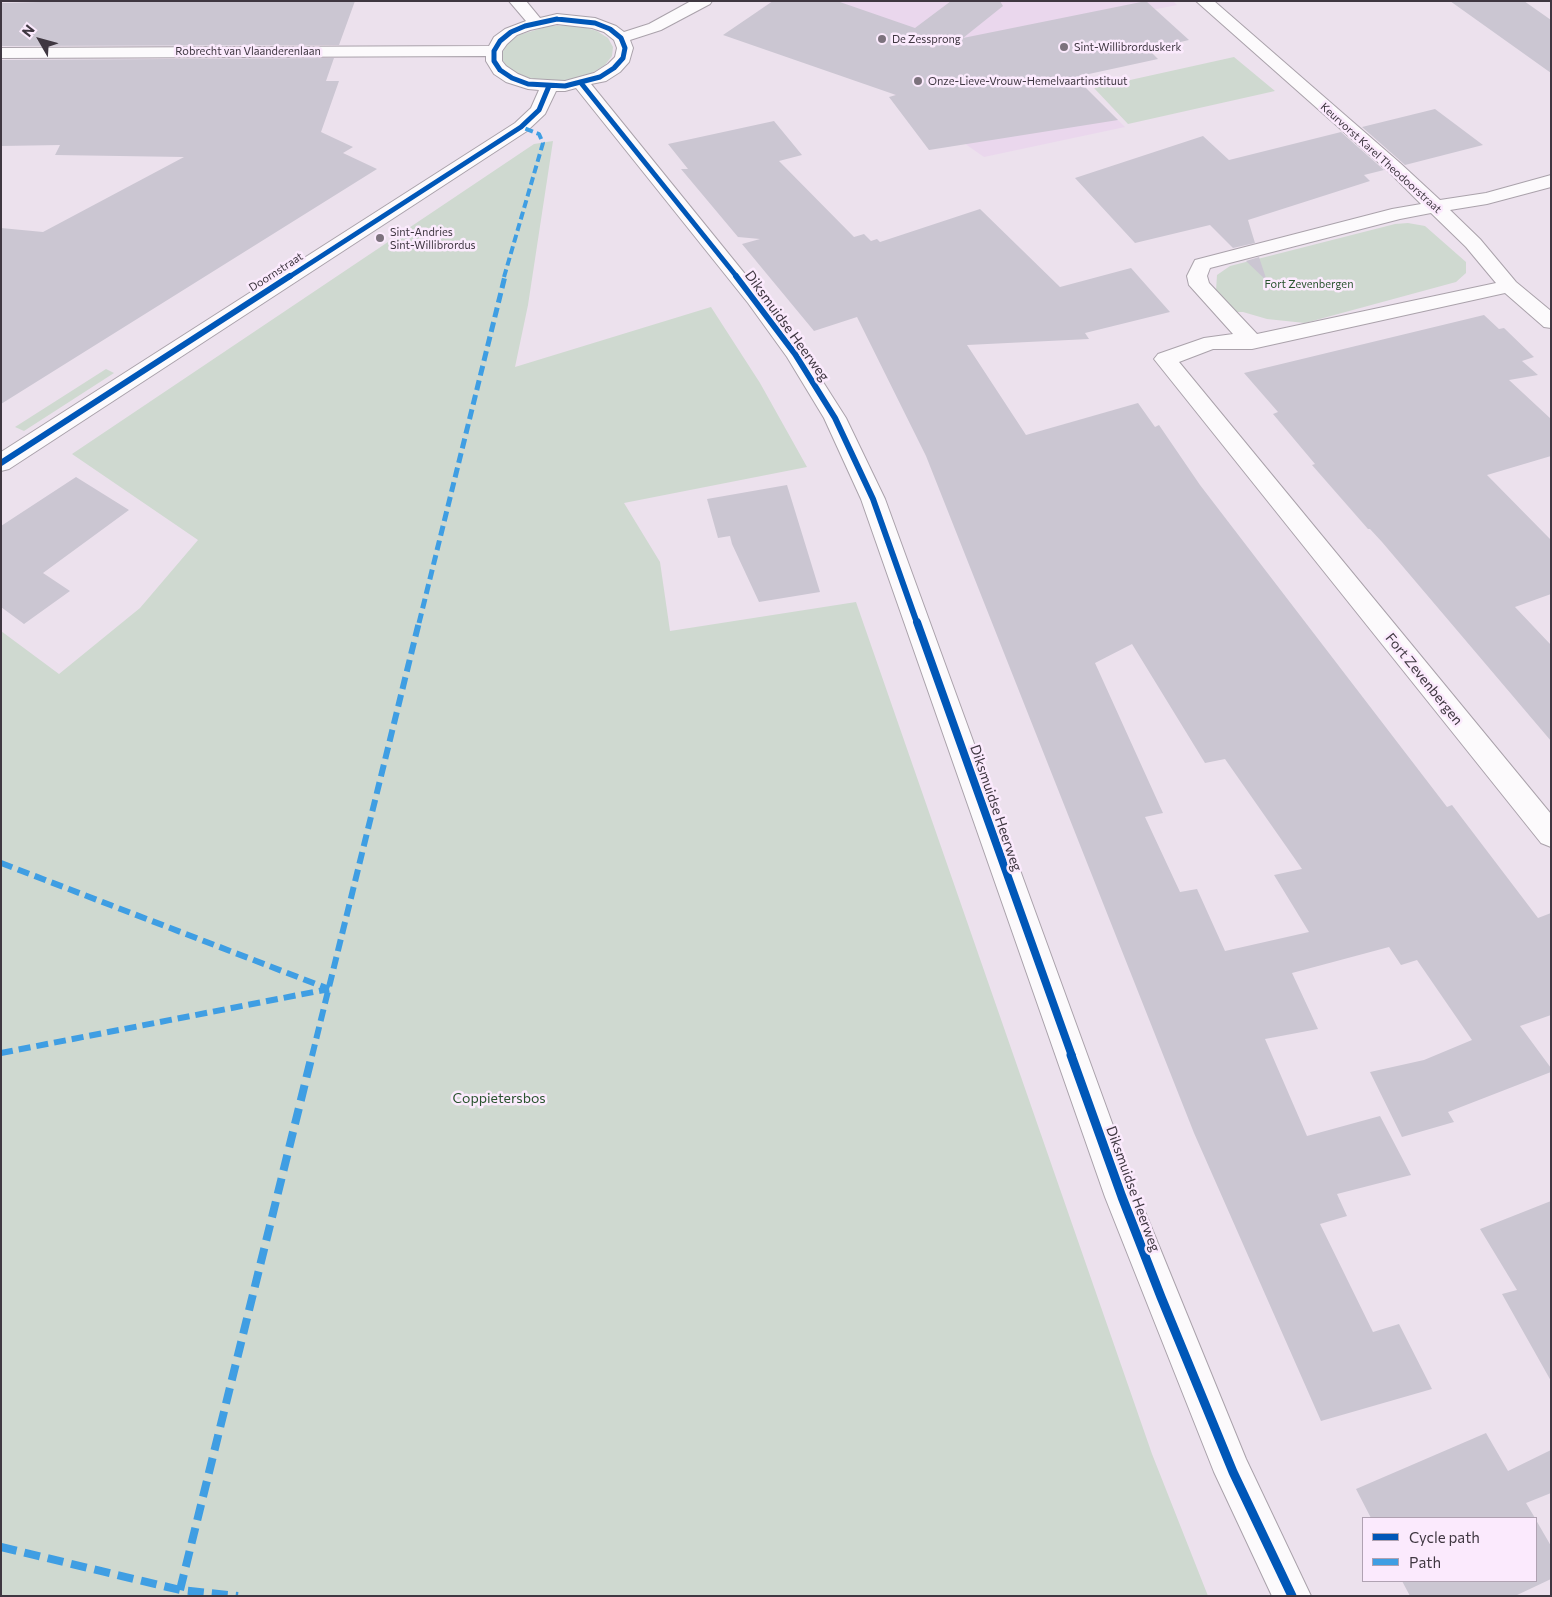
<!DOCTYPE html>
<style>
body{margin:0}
#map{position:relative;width:1552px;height:1597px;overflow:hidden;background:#ece1ed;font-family:Commissioner,sans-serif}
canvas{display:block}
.frame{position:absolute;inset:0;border:2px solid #3f3741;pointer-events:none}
.legend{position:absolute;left:1362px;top:1517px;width:175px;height:65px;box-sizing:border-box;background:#fbeafd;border:1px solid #b0a2b2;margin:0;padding:6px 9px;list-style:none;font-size:15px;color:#3f3741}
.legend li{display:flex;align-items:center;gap:10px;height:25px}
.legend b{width:25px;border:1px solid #b0a2b2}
.north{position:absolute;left:15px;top:15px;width:50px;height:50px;-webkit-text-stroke:4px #fbeafd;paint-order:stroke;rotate:308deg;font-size:14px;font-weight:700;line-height:20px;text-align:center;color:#3f3741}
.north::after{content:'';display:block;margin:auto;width:18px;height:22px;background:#3f3741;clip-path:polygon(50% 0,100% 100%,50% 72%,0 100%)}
</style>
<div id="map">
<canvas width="1552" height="1597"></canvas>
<div class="frame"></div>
<ul class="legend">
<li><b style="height:6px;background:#0057b8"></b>Cycle path</li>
<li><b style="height:6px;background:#3f9ee3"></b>Path</li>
</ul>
<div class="north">N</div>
</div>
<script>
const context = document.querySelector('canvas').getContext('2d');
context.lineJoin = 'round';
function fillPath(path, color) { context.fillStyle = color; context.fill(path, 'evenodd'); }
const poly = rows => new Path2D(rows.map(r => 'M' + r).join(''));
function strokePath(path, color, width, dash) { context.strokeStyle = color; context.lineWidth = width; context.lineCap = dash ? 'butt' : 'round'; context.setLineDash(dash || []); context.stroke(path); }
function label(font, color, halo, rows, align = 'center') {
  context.font = font + ' Commissioner,sans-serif'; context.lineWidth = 5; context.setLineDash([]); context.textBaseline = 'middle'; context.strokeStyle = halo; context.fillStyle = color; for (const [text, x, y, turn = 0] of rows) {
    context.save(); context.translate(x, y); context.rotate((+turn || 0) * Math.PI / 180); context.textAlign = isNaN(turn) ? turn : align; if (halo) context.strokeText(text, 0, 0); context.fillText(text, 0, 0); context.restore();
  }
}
const built = poly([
 [772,1,1173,1,1177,5,1000,40,1102,104,1125,127,984,157,892,93,758,11]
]);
const green = poly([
 [567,25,583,27,597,31,608,38,613,47,612,56,605,65,592,73,576,79,556,81,537,80,521,76,509,69,503,61,503,51,508,43,519,35,549,26],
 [1234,57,1275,91,1128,124,1094,88],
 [553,141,528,305,515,367,711,307,760,383,807,467,624,503,660,562,670,631,856,602,1152,1454,1208,1596,1,1596,1,631,59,674,140,608,198,540,72,454,534,144],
 [1408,223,1425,226,1466,262,1466,273,1456,282,1305,323,1267,319,1243,312,1234,312,1216,291,1217,275,1230,266,1395,224],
 [106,369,114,373,24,431,15,427]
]);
const building = poly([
 [78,1,355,1,339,45,1,46,1,3],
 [773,1,837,1,915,28,951,1,1000,1,1003,6,963,38,1146,1,1189,40,1176,43,1178,45,1150,51,1158,59,1075,77,1118,120,929,150,889,97,896,95,723,35],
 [1450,1,1524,1,1551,20,1551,73],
 [334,58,326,81,339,81,321,132,353,147,343,153,377,169,1,404,1,228,43,232,184,157,55,155,60,145,1,146,1,60],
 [1435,109,1483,145,1405,165,1362,127],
 [774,121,802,155,779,161,854,237,864,234,871,241,877,239,880,242,980,209,1060,287,1131,268,1170,312,1085,333,1089,339,967,345,1026,435,1138,403,1155,427,1159,425,1200,485,1447,807,1452,805,1538,918,1551,913,1551,1015,1520,1026,1551,1068,1551,1072,1448,1112,1454,1122,1402,1137,1370,1072,1424,1060,1472,1040,1417,960,1401,965,1389,947,1292,973,1318,1029,1265,1039,1307,1136,1380,1116,1411,1175,1337,1194,1347,1216,1320,1224,1373,1332,1399,1324,1432,1389,1321,1421,1194,1133,926,456,857,317,814,331,742,244,760,239,738,237,681,169,688,169,668,144],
 [1132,644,1205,763,1225,759,1302,869,1274,875,1309,932,1225,951,1197,889,1180,892,1145,817,1163,813,1095,663],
 [1341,132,1384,170,1364,175,1370,181,1248,220,1255,243,1233,248,1210,225,1135,243,1075,178,1203,136,1229,160],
 [1259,257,1267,281,1246,261],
 [1484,315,1499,329,1504,328,1534,357,1522,361,1538,375,1509,380,1551,419,1551,456,1487,475,1551,540,1551,594,1515,607,1551,645,1551,741,1382,542,1370,529,1368,529,1312,465,1315,464,1273,414,1278,412,1244,373],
 [76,477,129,510,43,573,70,591,24,624,1,607,1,526],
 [787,485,820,592,759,602,732,544,730,536,718,538,707,499],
 [1551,1201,1551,1381,1502,1294,1517,1290,1480,1229],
 [1486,1433,1508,1471,1551,1450,1551,1493,1526,1503,1535,1518,1371,1518,1356,1489],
 [1536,1520,1551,1546,1551,1579,1515,1596,1410,1596,1402,1581,1536,1581]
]);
const minor = poly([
 [509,1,526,1,540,18,557,14,595,18,616,26,624,32,649,24,691,1,712,1,710,4,661,30,630,40,633,48,629,62,620,72,606,81,591,84,762,295,802,349,846,418,885,499,1139,1197,1246,1459,1311,1596,1272,1596,1214,1472,1105,1197,861,499,824,418,787,357,748,303,576,88,565,91,556,91,545,114,527,131,9,469,1,471,1,452,515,123,531,108,539,90,528,89,506,82,494,74,486,61,486,56,1,58,1,48,489,46,494,37,505,29,526,21,509,1],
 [557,24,592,28,604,32,614,40,617,48,615,57,608,64,594,73,565,81,530,79,518,74,506,66,502,61,502,51,507,44,517,35,530,30,557,24],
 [1196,1,1214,1,1400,163,1440,200,1486,193,1551,175,1551,187,1487,204,1450,210,1480,239,1516,282,1551,311,1551,328,1544,327,1505,293,1252,349,1213,349,1179,362,1551,814,1551,847,1541,843,1154,359,1158,354,1204,338,1233,334,1189,285,1187,276,1195,260,1392,209,1421,204,1388,171,1196,1],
 [1431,213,1466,247,1496,283,1257,334,1209,283,1207,276,1210,268,1400,219,1431,213]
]);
const quietFar3 = poly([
 [504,277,543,143,539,134,521,127]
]);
const quietFar2 = poly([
 [419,623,505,276]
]);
const quietFar1 = poly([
 [1,863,329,989],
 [1,1053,329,989],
 [312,1056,419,622]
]);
const quiet = poly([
 [1,1547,180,1590,238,1596],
 [180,1590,312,1055]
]);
const cyclewayFar3 = poly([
 [557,19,595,23,610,29,621,38,625,48,623,58,614,68,600,77,565,86,528,84,512,78,500,70,494,61,494,51,500,41,511,32,525,26,557,19],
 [581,83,737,277],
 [289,277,521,127,539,110,549,86]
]);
const cyclewayFar2 = poly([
 [736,276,795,354,835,418,873,499,917,623],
 [1,463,290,276]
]);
const cyclewayFar1 = poly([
 [917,622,1072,1056]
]);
const cycleway = poly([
 [1071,1055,1122,1197,1161,1297,1233,1472,1292,1596]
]);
const markers = [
 [882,39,5,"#7c727d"],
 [1064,47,5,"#7c727d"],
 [918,81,5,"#7c727d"],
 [380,238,5,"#7c727d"]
];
const farPoinames = [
 ["De Zessprong",892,39],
 ["Sint-Willibrorduskerk",1074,47],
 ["Onze-Lieve-Vrouw-Hemelvaartinstituut",928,81],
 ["Sint-Andries",390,232],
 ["Sint-Willibrordus",390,245]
];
const farStreetnames = [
 ["Robrecht van Vlaanderenlaan",248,51],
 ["Keurvorst Karel Theodoorstraat",1381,158,42],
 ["Doornstraat",276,272,-33]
];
const farParknames = [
 ["Fort Zevenbergen",1309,284]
];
const streetNames = [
 ["Diksmuidse Heerweg",787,326,54],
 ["Fort Zevenbergen",1424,679,51],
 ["Diksmuidse Heerweg",996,808,71],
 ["Diksmuidse Heerweg",1133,1189,70]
];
const parkNames = [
 ["Coppietersbos",499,1098]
];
fillPath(built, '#ead7ed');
fillPath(green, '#cfd9d0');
fillPath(building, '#cbc6d2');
strokePath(minor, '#aaa2ab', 2);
fillPath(minor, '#fcfafc');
strokePath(quietFar3, '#3f9ee3', 4, [8, 4]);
strokePath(quietFar2, '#3f9ee3', 5, [10, 5]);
strokePath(quietFar1, '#3f9ee3', 6, [12, 6]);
strokePath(quiet, '#3f9ee3', 8, [16, 8]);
strokePath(cyclewayFar3, '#0057b8', 5);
strokePath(cyclewayFar2, '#0057b8', 6);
strokePath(cyclewayFar1, '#0057b8', 8);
strokePath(cycleway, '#0057b8', 9);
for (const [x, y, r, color] of markers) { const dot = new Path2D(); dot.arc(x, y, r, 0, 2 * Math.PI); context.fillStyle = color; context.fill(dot); strokePath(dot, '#fbeafd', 2); }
label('11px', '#3f3741', '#fbeafd', farPoinames, 'left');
label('11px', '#3f3741', '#fbeafd', farStreetnames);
label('11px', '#28532d', '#fbeafd', farParknames);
label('14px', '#3f3741', '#fbeafd', streetNames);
label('14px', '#28532d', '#fbeafd', parkNames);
</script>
